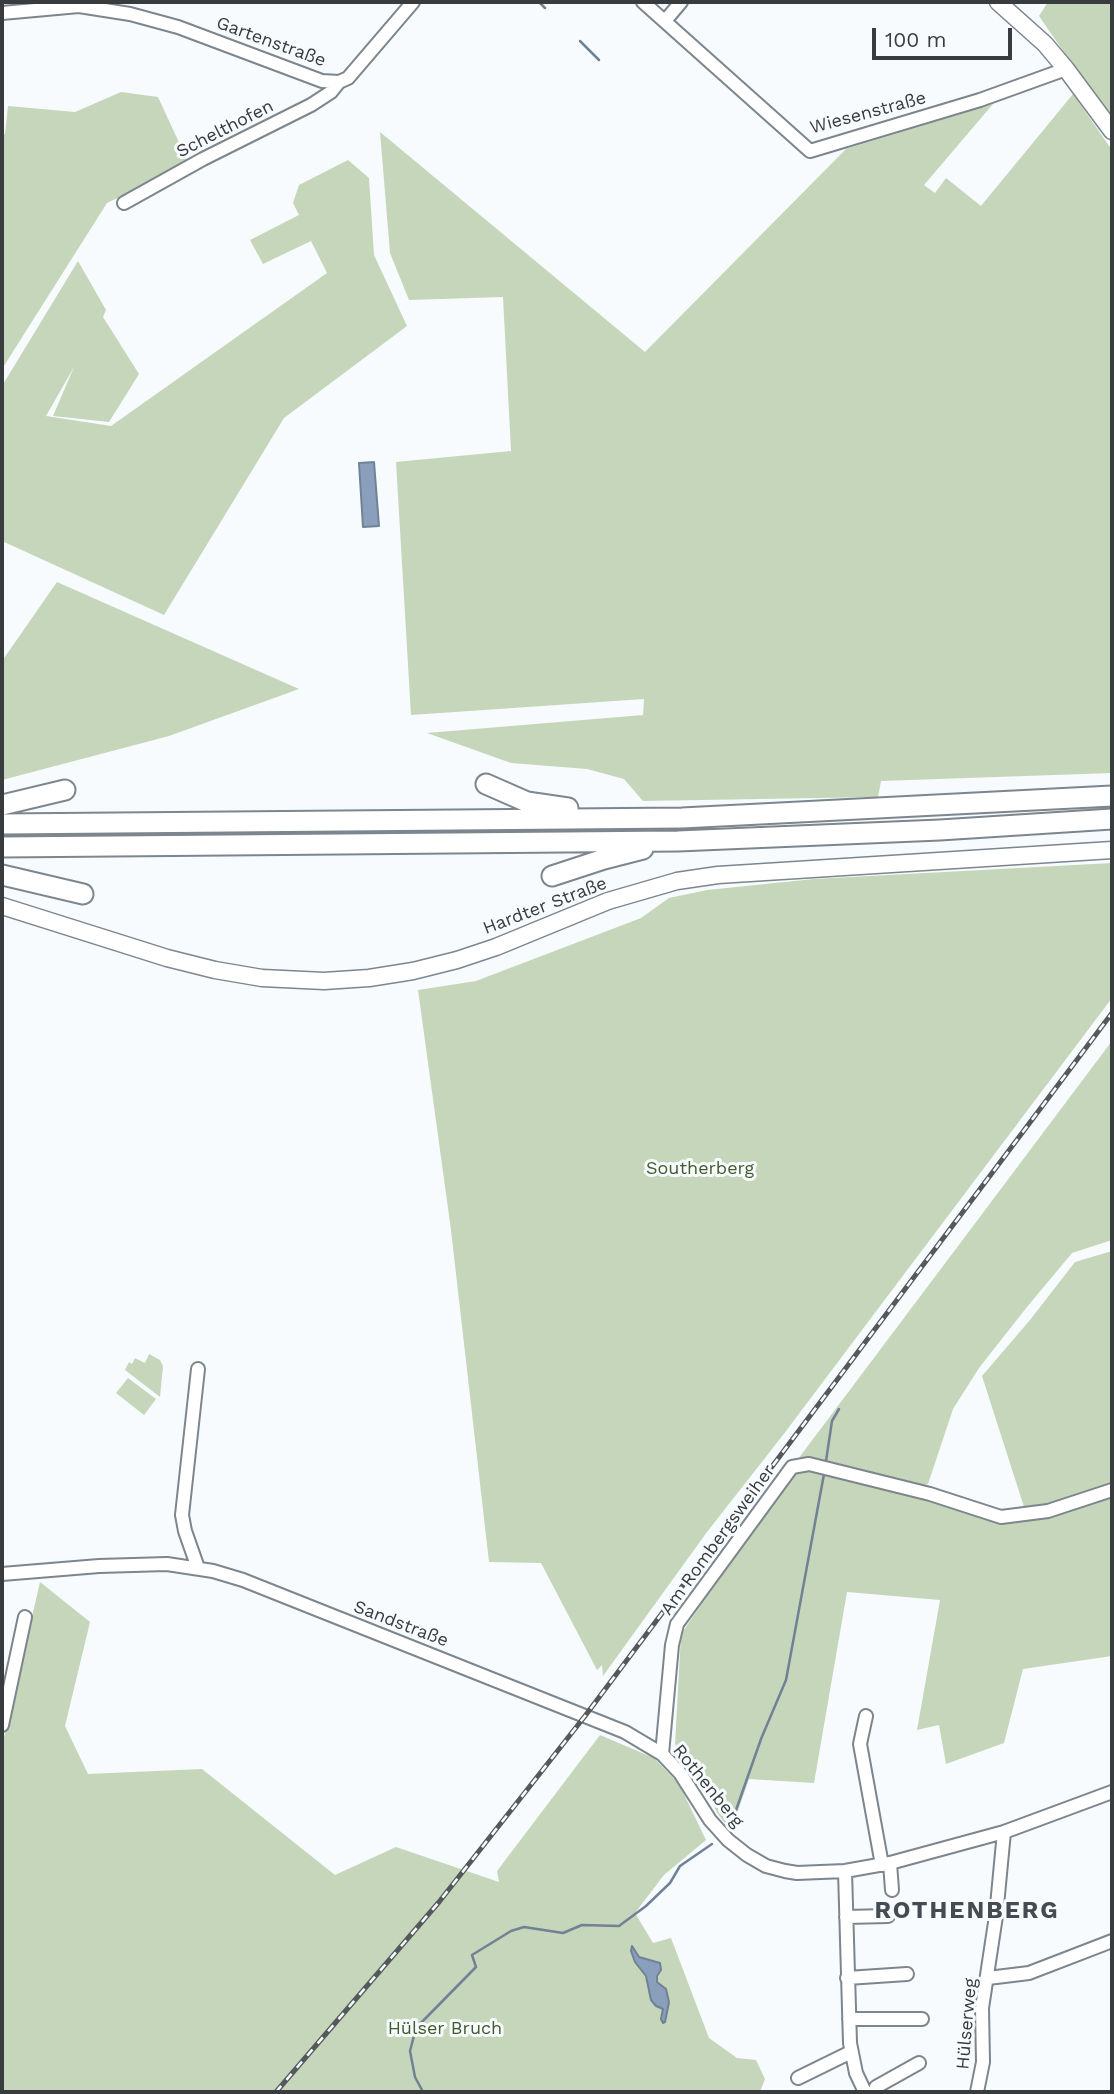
<!DOCTYPE html>
<meta charset="utf-8">
<style>
body{margin:0}
#map{position:relative;width:1114px;height:2094px;overflow:hidden;background:#f7fbfe;font-family:"Work Sans",sans-serif}
canvas{display:block}
.frame{position:absolute;inset:0;border:4px solid #383c3f;pointer-events:none}
.scale{position:absolute;left:872px;top:28px;width:140px;height:32px;box-sizing:border-box;border:4px solid #383c3f;border-top:0;padding-left:9px;font-size:21px;line-height:24px;white-space:nowrap;color:#383c3f;-webkit-text-stroke:5px #f7fbfe;paint-order:stroke}
</style>
<div id="map">
<canvas width="1114" height="2094"></canvas>
<div class="frame"></div>
<div class="scale">100 m</div>
</div>
<script>
const context = document.querySelector('canvas').getContext('2d');
context.lineJoin = 'round';
function fillPath(path, color) { context.fillStyle = color; context.fill(path, 'evenodd'); }
const poly = rows => new Path2D(rows.map(r => 'M' + r).join(''));
function strokePath(path, color, width, dash) { context.strokeStyle = color; context.lineWidth = width; context.lineCap = dash ? 'butt' : 'round'; context.setLineDash(dash || []); context.stroke(path); }
function label(font, color, halo, rows, align = 'center') {
  context.font = font + ' "Work Sans",sans-serif'; context.lineWidth = 6; context.setLineDash([]); context.textBaseline = 'middle'; context.strokeStyle = halo; context.fillStyle = color; for (const [text, x, y, turn = 0] of rows) {
    context.save(); context.translate(x, y); context.rotate((+turn || 0) * Math.PI / 180); context.textAlign = isNaN(turn) ? turn : align; if (halo) context.strokeText(text, 0, 0); context.fillText(text, 0, 0); context.restore();
  }
}
const green = poly([
 [1048,2,1112,2,1112,122,1039,16],
 [121,92,158,97,189,164,107,203,2,369,2,134,5,134,8,106,75,112],
 [1073,94,1112,150,1112,773,881,781,878,797,643,801,624,779,587,769,511,763,427,733,643,715,644,699,411,715,396,462,511,451,503,297,409,300,390,253,380,132,645,352,846,149,993,104,924,185,935,193,946,178,981,206],
 [348,160,369,178,374,255,407,326,284,418,164,615,2,541,2,386,78,261,106,310,103,317,139,374,109,422,53,416,74,367,46,416,111,426,327,273,311,241,263,264,250,240,299,215,293,203,299,185],
 [57,582,299,689,169,736,2,780,2,661],
 [1112,863,1112,998,783,1435,707,1532,603,1676,602,1665,597,1670,541,1563,489,1562,451,1230,418,990,476,981,641,918,669,898,707,890,814,879],
 [1112,1041,1112,1240,1072,1253,1027,1307,979,1368,953,1409,928,1484,918,1487,938,1502,1001,1522,1112,1494,1112,1656,1023,1669,1004,1743,946,1764,939,1725,917,1730,940,1600,847,1592,814,1783,749,1779,731,1831,718,1814,697,1775,675,1744,681,1634,767,1509,792,1467],
 [1112,1251,1112,1486,1048,1507,1025,1510,982,1376,1030,1320,1075,1262],
 [149,1354,160,1360,163,1366,160,1397,125,1370,129,1362,132,1364,135,1358,145,1363],
 [128,1378,156,1399,144,1415,116,1393],
 [40,1582,90,1622,65,1726,88,1774,202,1769,335,1875,396,1847,499,1882,497,1871,600,1735,654,1758,679,1784,706,1840,664,1875,635,1913,653,1943,671,1938,709,2038,737,2058,756,2060,765,2079,760,2092,2,2092,2,1746]
]);
const water = poly([
 [374,462,379,526,363,527,359,463,374,462],
 [632,1946,639,1957,660,1963,661,1970,657,1976,657,1982,666,1989,669,2002,665,2022,663,2023,661,2019,663,2009,656,2006,651,2000,646,1976,635,1962,631,1951,632,1946]
]);
const stream = poly([
 [539,2,545,8],
 [580,41,599,60],
 [826,1461,832,1421,839,1409],
 [729,1830,761,1739,786,1680,824,1474],
 [423,2092,415,2077,410,2051,416,2028,476,1967,472,1955,511,1931,524,1927,563,1933,582,1925,619,1926,646,1906,670,1883,680,1866,712,1844]
]);
const minor = poly([
 [643,2,810,151,980,100,1066,69],
 [2,13,79,6,130,14,178,27,322,81,339,82,348,78,413,2],
 [665,21,681,2],
 [124,203,203,159,311,105,331,92,339,82],
 [198,1568,185,1531,182,1515,198,1369],
 [2,1574,99,1566,167,1564,213,1571,243,1580,625,1732,662,1754,680,1773,710,1820,728,1840,747,1855,766,1866,785,1871,797,1873,845,1871,890,1863,1004,1832,1112,1792],
 [866,1716,860,1744,882,1865],
 [2,1725,25,1617],
 [662,1754,672,1645,677,1624,792,1467,809,1464,930,1494,1001,1517,1048,1511,1112,1490],
 [890,1863,892,1890],
 [845,1871,850,2043,856,2073,865,2092],
 [846,1917,888,1916],
 [847,1978,907,1974],
 [988,1978,1029,1973,1112,1941],
 [849,2019,922,2019],
 [798,2078,851,2052],
 [874,2092,876,2087,919,2063],
 [977,2092,983,2062,982,2008,996,1916,1004,1832]
]);
const major = poly([
 [998,2,1045,44,1066,69,1112,131],
 [2,906,167,958,215,970,262,978,324,981,369,978,413,971,457,960,496,947,608,901,677,881,718,875,1112,850]
]);
const highway = poly([
 [486,784,527,802,568,808],
 [2,805,65,790],
 [2,824,682,818,1112,796],
 [2,847,678,841,940,830,1112,819],
 [2,875,83,894],
 [552,876,604,859,643,849]
]);
const rail = poly([
 [276,2092,439,1902,585,1716,1112,1013]
]);
const streetNames = [
 ["Gartenstraße",271,42,20],
 ["Wiesenstraße",868,113,-15],
 ["Schelthofen",225,129,-27],
 ["Hardter Straße",545,906,-21],
 ["Am Rombergsweiher",718,1540,-54],
 ["Sandstraße",401,1624,21],
 ["Rothenberg",708,1786,51],
 ["Hülserweg",967,2024,-85]
];
const parkNames = [
 ["Southerberg",700,1169],
 ["Hülser Bruch",445,2029]
];
const districtNames = [
 ["ROTHENBERG",967,1911]
];
fillPath(green, '#c5d6ba');
fillPath(water, '#899fbc');
strokePath(water, '#718196', 2);
strokePath(stream, '#718196', 2.5);
strokePath(minor, '#7d858d', 16);
strokePath(major, '#7d858d', 19);
strokePath(highway, '#7d858d', 23);
strokePath(minor, '#fff', 12);
strokePath(major, '#fff', 16);
strokePath(highway, '#fff', 19);
strokePath(rail, '#55595c', 5);
strokePath(rail, '#f7fbfe', 2.5, [8]);
label('18px', '#383c3f', '#f7fbfe', streetNames);
label('18px', '#415c2c', '#f7fbfe', parkNames);
context.letterSpacing = '2px';
label('bold 24px', '#444b52', '#f7fbfe', districtNames);
context.letterSpacing = '0px';
</script>
